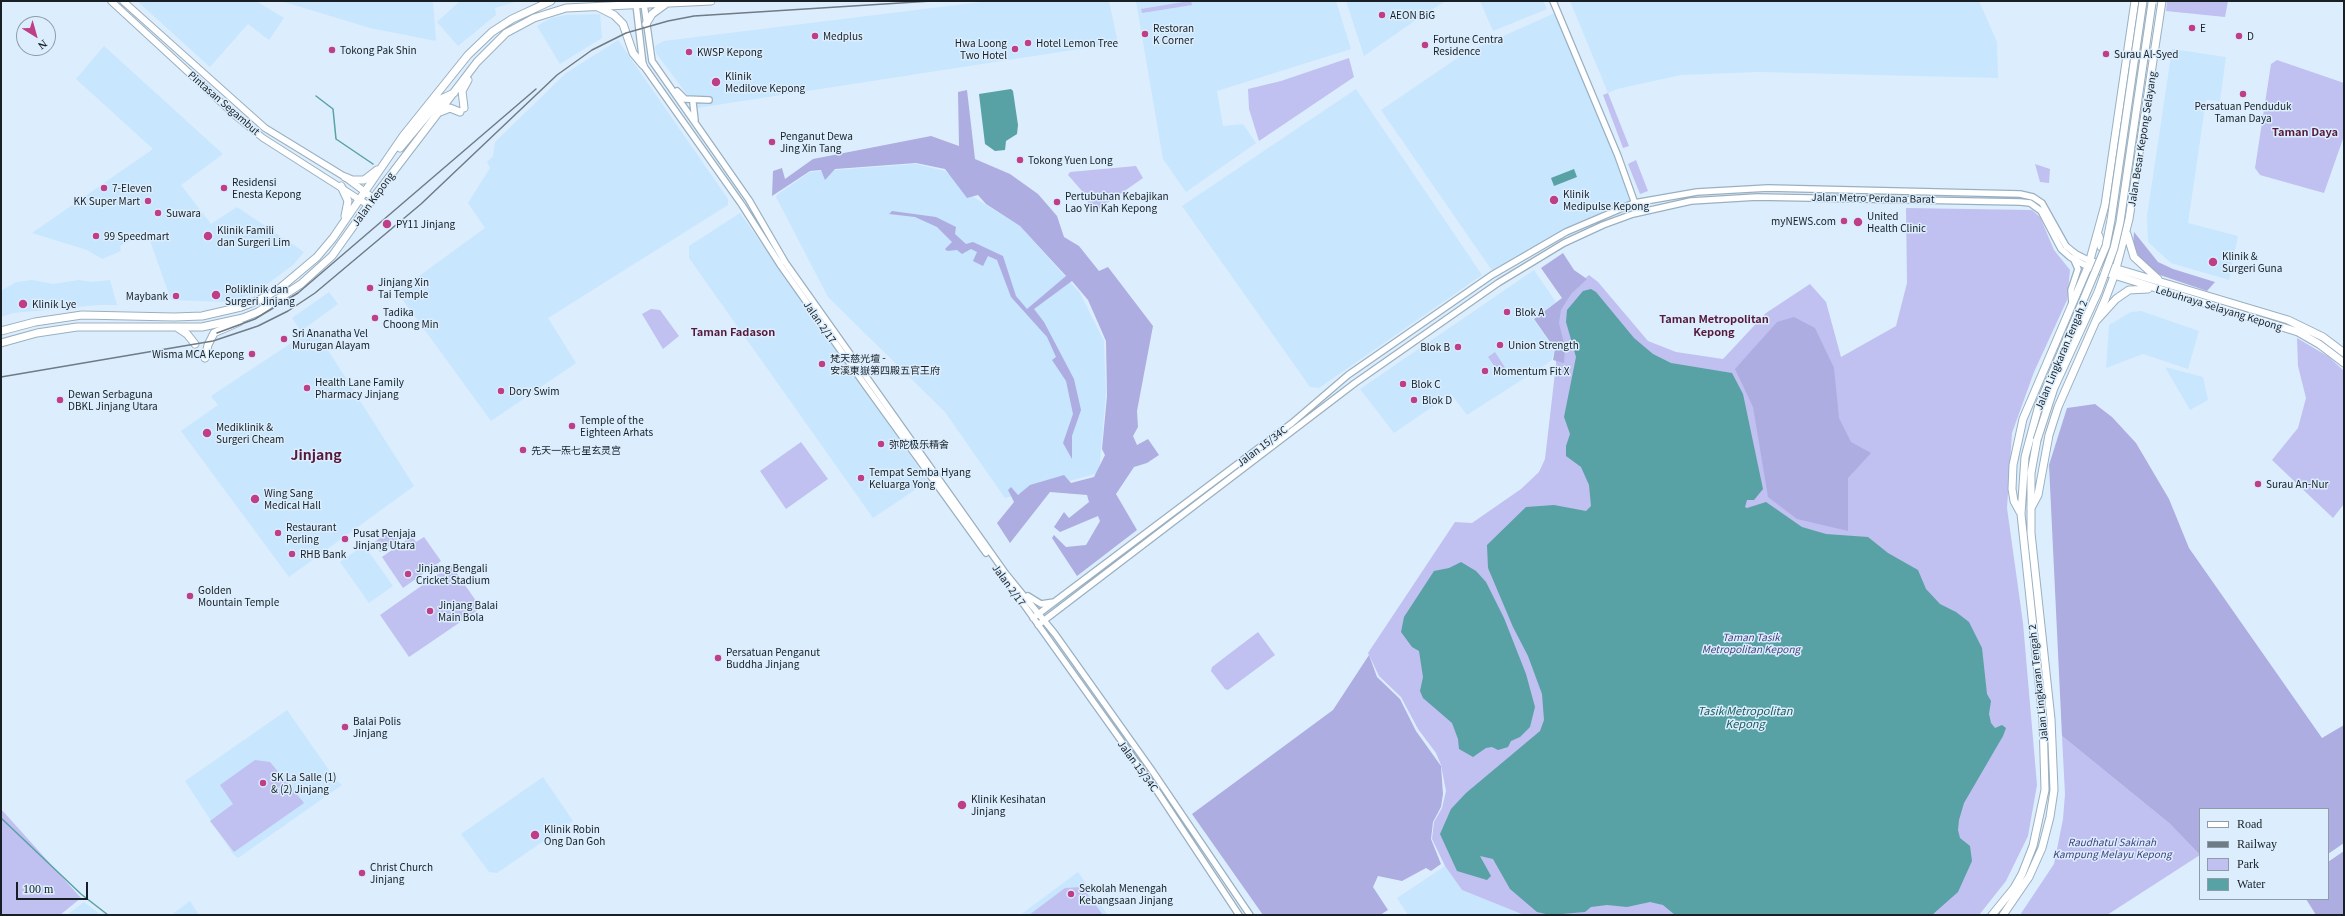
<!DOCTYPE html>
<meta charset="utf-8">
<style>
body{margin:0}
#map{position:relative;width:2345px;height:916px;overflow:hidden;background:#dceefd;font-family:Georgia,serif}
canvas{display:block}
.frame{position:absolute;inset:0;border:2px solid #182026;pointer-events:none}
.legend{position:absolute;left:2199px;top:808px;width:130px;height:92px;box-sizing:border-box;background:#dceefd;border:1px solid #8e9ca7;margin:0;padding:5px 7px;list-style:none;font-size:12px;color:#182026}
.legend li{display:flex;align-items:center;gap:8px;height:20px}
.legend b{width:20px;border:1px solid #8e9ca7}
.north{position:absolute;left:16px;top:16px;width:40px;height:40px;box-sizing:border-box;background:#dceefd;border:1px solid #8e9ca7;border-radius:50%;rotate:143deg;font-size:11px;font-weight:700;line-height:16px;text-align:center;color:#182026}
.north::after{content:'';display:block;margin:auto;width:14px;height:18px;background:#bf3e88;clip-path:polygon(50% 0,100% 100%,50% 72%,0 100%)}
.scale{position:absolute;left:16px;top:882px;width:72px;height:18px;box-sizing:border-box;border:2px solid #182026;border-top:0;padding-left:5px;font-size:12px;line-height:14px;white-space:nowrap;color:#182026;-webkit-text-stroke:3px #dceefd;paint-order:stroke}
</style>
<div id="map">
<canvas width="2345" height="916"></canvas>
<div class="frame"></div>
<ul class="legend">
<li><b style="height:5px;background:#fff"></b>Road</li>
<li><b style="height:5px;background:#6f7b85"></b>Railway</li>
<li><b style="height:11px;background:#c0c0f1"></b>Park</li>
<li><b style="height:11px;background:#58a1a4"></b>Water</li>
</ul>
<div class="north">N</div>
<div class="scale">100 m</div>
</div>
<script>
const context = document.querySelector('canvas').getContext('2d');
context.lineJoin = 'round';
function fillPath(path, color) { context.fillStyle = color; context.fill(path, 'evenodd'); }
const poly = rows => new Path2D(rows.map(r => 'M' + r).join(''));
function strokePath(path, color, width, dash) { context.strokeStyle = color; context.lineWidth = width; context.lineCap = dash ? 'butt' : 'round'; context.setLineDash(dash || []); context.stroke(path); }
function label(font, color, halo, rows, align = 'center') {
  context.font = font + ' Georgia,"Noto Sans SC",serif'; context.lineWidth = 3; context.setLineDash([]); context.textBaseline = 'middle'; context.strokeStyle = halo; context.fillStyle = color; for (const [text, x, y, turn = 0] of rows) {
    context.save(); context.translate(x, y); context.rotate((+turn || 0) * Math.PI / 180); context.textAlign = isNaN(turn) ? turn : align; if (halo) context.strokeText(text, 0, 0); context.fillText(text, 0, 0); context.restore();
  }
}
const built = poly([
 [137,1,256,1,284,18,269,40,248,24,210,67],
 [281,1,433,1,436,41,370,28],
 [460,1,518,1,495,8,496,15,458,46,437,22],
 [989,1,1109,1,1118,43,697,108,656,53,655,46,664,41],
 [1136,1,1336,1,1351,49,1217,91,1223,126,1243,124,1256,143,1186,192,1163,159],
 [1346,1,1446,1,1426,13,1364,56],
 [1480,1,1543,1,1547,9,1493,31],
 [1570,1,1979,1,1997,42,1998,78,1758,72,1681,75,1617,89,1608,93],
 [1555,13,1612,149,1631,202,1563,230,1493,272,1381,110,1465,53],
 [600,14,602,38,560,64,537,26,551,18,566,15],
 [618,40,728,199,728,205,548,318,576,363,491,421,397,292,485,228,468,203,490,168,487,162,493,156,495,142,566,73],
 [104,46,223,154,181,185,211,224,237,207,304,252,293,265,255,293,227,302,171,300,147,232,120,246,121,251,102,259,87,250,32,233,153,149,76,79],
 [2172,49,2226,57,2220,101,2206,100,2188,223,2238,236,2229,280,2171,263,2148,242,2147,216],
 [1356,89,1482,275,1319,388,1310,387,1182,206],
 [916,164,945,171,975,198,1020,226,1080,293,1104,341,1106,393,1099,473,1005,498,945,412,828,297,776,197,778,194,810,172],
 [740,213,928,481,873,518,689,258,689,246],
 [1534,270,1556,302,1533,319,1555,350,1551,361,1467,415,1451,394,1394,433,1360,389],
 [32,280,53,284,79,280,92,282,110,280,117,305,99,305,13,313,1,317,1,291,16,282],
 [329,292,338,304,301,331,292,318],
 [2141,311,2199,331,2188,369,2143,354,2106,368,2109,325,2131,312],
 [314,328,414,486,289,577,181,431,218,405,211,396],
 [2165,367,2203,377,2208,400,2190,410],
 [364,545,393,586,369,603,340,562],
 [287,710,336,780,342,785,238,858,233,854,185,781],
 [543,777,573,821,497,873,489,872,461,834],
 [1445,866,1462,890,1524,915,1408,915,1397,898],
 [1078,872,1108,915,1020,915],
 [190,901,199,915,171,915],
 [84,902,101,915,67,915]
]);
const green = poly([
 [1189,1,1191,1,1192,5,1142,13,1141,9],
 [2167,1,2228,1,2225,17,2166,11],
 [1349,58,1354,77,1259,141,1249,109,1248,89,1281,81],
 [2277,60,2344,83,2344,136,2324,193,2260,175,2255,168,2271,64],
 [1608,93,1629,146,1623,148,1603,95],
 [1636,160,1648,191,1640,194,1628,164],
 [2035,164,2050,169,2049,183,2040,182],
 [1136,166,1143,178,1096,211,1092,210,1082,191,1068,175,1070,172],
 [1906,208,2032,210,2040,217,2054,250,2070,270,2067,300,2034,372,2012,433,2007,508,2023,623,2037,785,2028,836,2006,881,1979,915,1524,915,1462,890,1445,866,1432,839,1434,822,1442,808,1446,791,1441,765,1436,753,1418,729,1401,697,1379,676,1368,653,1455,522,1472,523,1521,489,1539,472,1545,459,1556,364,1556,311,1564,297,1589,275,1598,282,1648,341,1676,352,1723,359,1766,313,1810,284,1826,302,1841,357,1896,326,1907,283],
 [651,309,660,310,679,336,663,349,642,314],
 [2297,338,2329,357,2344,371,2344,504,2333,518,2272,460,2298,428,2306,398,2298,366],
 [1495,352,1506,369,1499,373,1488,357],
 [801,442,828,479,786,509,760,471],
 [391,530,398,540,380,552,373,543],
 [412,536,416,542,424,537,441,561,403,588,382,557],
 [451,565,481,608,409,657,380,615],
 [1258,632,1275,655,1228,690,1225,689,1211,671,1212,667],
 [2062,736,2169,823,2200,855,2107,915,2020,915,2054,864,2063,819,2065,794],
 [255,760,270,762,304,803,234,852,210,821,233,804,220,785],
 [1,809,81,898,60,915,1,915],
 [1082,887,1103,915,1029,915,1065,888]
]);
const forest = poly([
 [967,90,975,159,1010,174,1038,194,1057,216,1064,237,1079,246,1099,271,1108,267,1153,326,1137,411,1138,427,1133,436,1137,445,1148,439,1159,455,1147,463,1134,467,1116,494,1137,530,1077,576,1052,538,1054,535,1066,547,1086,545,1100,521,1098,516,1060,532,1054,527,1064,512,1069,518,1089,502,1087,495,1050,492,1010,543,997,523,1014,502,1008,490,1011,487,1018,495,1030,485,1064,475,1071,483,1094,477,1105,455,1102,449,1107,396,1106,341,1088,300,1072,281,1034,309,1044,322,1074,379,1081,410,1072,436,1072,459,1063,443,1073,414,1066,381,1052,360,1056,357,1047,337,1011,297,997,260,988,256,983,266,973,261,977,252,971,249,962,254,957,250,947,251,945,249,952,242,937,227,915,217,889,214,892,211,936,217,956,227,955,234,966,244,973,242,1003,256,1016,296,1027,309,1066,276,1020,226,986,204,978,195,967,198,945,169,916,163,835,169,825,180,821,170,810,171,772,196,773,171,782,168,785,179,813,159,931,136,959,146,958,92],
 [2134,232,2158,262,2173,269,2215,282,2207,291,2157,274,2141,260,2133,246],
 [1563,253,1574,270,1587,279,1571,294,1561,310,1559,323,1565,347,1564,363,1553,360,1555,349,1534,319,1562,298,1541,268],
 [1794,317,1815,328,1834,368,1839,418,1851,442,1871,453,1848,478,1848,531,1797,519,1768,497,1753,407,1735,369,1777,322],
 [2095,404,2112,417,2136,443,2169,499,2189,548,2322,738,2344,725,2344,843,2328,854,2328,809,2200,809,2200,855,2169,823,2062,736,2049,465,2067,408],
 [1369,655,1377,677,1400,699,1416,731,1441,766,1443,794,1441,807,1433,822,1431,839,1441,864,1431,871,1426,868,1402,881,1378,876,1373,887,1388,910,1380,915,1263,915,1192,814,1333,710],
 [2344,851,2344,915,2316,915,2306,899,2328,899,2328,862]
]);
const water = poly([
 [1011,89,1013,91,1018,125,1017,134,1006,141,1005,150,995,151,985,144,979,94],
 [1574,169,1577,177,1554,186,1551,178],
 [1591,289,1596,292,1634,338,1653,354,1671,363,1732,373,1743,394,1763,489,1754,500,1747,500,1745,507,1747,508,1766,502,1802,527,1826,534,1868,537,1888,553,1918,570,1926,589,1940,604,1956,612,1969,622,1982,648,1987,694,1991,701,1989,714,1991,723,1995,728,2002,725,2006,728,2003,736,1964,803,1959,820,1958,830,1960,838,1970,846,1972,861,1958,892,1932,915,1675,915,1663,905,1650,902,1627,907,1607,905,1591,907,1585,912,1550,915,1537,912,1510,889,1493,859,1480,856,1491,876,1487,880,1457,871,1440,834,1451,809,1466,793,1540,731,1544,720,1542,694,1528,656,1513,627,1488,568,1487,545,1526,507,1554,505,1586,511,1591,506,1589,485,1581,467,1566,456,1566,446,1570,434,1564,417,1576,357,1566,322,1567,310,1583,291],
 [1461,562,1476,571,1486,582,1504,618,1526,674,1535,707,1530,727,1520,737,1511,741,1508,747,1498,750,1492,747,1486,748,1473,757,1459,749,1458,739,1452,723,1423,698,1420,691,1423,677,1419,651,1412,647,1401,632,1404,617,1434,571,1449,568]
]);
const stream = poly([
 [316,96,333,109,336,139,373,164],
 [1,818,81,894,108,915]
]);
const tertiary = poly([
 [1553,1,1618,156,1638,212],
 [636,4,643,65,742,205,781,266,865,385,986,553],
 [644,4,652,61,749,200,785,262,1006,574,1055,634,1151,769,1250,915],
 [677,91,685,99,709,100],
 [693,103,695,120],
 [2072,305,2071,290,2078,269,2074,260],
 [1002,574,1157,791,1239,915],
 [1028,596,1041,604,1054,602],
 [1033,618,1292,423,1348,375,1492,275,1566,232,1634,203,1697,192,1768,188,2020,194,2033,197,2042,203,2066,246,2076,254,2090,261],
 [1038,625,1355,383,1498,283,1564,243,1603,225,1633,214,1691,201,1757,197,2020,202,2030,203,2041,211,2061,249,2070,257,2088,267]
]);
const secondary = poly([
 [111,1,237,117,263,138,368,205],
 [123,1,265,128,345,177,373,198]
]);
const primary = poly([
 [2135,1,2105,205,2088,267,2298,332,2319,344,2344,363],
 [598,7,614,15,623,24,633,53,643,65],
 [646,24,652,14,667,3],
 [464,108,462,91,468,80],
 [440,112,450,108,460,112],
 [400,148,441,99,454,93],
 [345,177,352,180,364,180,377,170],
 [341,186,348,201,345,216],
 [2127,234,2134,257,2158,279],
 [2099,236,2101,247,2105,250,2110,250,2117,246],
 [2094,262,2288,320,2323,337,2344,353],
 [2114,276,2129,219,2162,1],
 [2097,320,2116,299,2129,290,2148,289],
 [178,328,187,334,195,344],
 [1,331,35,322,82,315,174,317,202,316,241,307,259,300,279,289,317,257,333,238,403,136,468,55,492,32,512,19,551,1],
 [1,343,37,333,77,327,202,327,243,318,258,312,301,284,332,256,377,193,477,62,506,33,534,18,566,8,711,1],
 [205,358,208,345,214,333,239,322]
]);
const trunk = poly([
 [2031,508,2038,495,2049,435,2058,407,2105,300,2114,276],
 [2020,512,2014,501,2012,489,2013,465,2023,419,2088,267],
 [1992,915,2014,888,2022,874,2033,846,2045,790,2043,720,2021,514,2025,457,2039,405],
 [2003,915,2029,877,2042,848,2050,817,2054,790,2051,719,2031,533,2031,473,2037,440]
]);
const rail = poly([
 [217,333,255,319,298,293,536,89],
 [1,377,213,341,258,326,288,311,315,293,421,204,557,75,592,50,626,33,668,21,694,16,932,1]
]);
const trunkBridge = poly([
 [2039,405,2106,246,2111,220,2143,1],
 [2037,440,2054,388,2098,292,2114,248,2120,222,2152,3]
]);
const markers = [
 [1382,15,4,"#bf3e88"],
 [2192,28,4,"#bf3e88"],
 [1145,34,4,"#bf3e88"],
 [815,36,4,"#bf3e88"],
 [2239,36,4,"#bf3e88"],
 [1028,43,4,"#bf3e88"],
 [1425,45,4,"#bf3e88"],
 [1015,49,4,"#bf3e88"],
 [332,50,4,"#bf3e88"],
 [689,52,4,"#bf3e88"],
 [2106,54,4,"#bf3e88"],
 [716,82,5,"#bf3e88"],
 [2243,94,4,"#bf3e88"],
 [772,142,4,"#bf3e88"],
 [1020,160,4,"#bf3e88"],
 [104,188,4,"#bf3e88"],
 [224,188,4,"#bf3e88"],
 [1554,200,5,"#bf3e88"],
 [148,201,4,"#bf3e88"],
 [1057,202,4,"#bf3e88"],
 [158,213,4,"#bf3e88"],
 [1844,221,4,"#bf3e88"],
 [1858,222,5,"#bf3e88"],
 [387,224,5,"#bf3e88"],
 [96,236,4,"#bf3e88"],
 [208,236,5,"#bf3e88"],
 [2213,262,5,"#bf3e88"],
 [370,288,4,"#bf3e88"],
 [216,295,5,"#bf3e88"],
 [176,296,4,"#bf3e88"],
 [23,304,5,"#bf3e88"],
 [1507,312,4,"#bf3e88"],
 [375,318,4,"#bf3e88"],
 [284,339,4,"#bf3e88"],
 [1500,345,4,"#bf3e88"],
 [1458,347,4,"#bf3e88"],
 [252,354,4,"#bf3e88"],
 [822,364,4,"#bf3e88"],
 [1485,371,4,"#bf3e88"],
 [1403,384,4,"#bf3e88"],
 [307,388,4,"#bf3e88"],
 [501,391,4,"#bf3e88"],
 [60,400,4,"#bf3e88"],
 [1414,400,4,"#bf3e88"],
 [572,426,4,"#bf3e88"],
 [207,433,5,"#bf3e88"],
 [881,444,4,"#bf3e88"],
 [523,450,4,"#bf3e88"],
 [861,478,4,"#bf3e88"],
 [2258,484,4,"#bf3e88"],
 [255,499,5,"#bf3e88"],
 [278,533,4,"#bf3e88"],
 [345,539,4,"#bf3e88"],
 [292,554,4,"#bf3e88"],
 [408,574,4,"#bf3e88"],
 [190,596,4,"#bf3e88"],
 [430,611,4,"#bf3e88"],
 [718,658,4,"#bf3e88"],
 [345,727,4,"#bf3e88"],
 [263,783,4,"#bf3e88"],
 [962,805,5,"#bf3e88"],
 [535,835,5,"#bf3e88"],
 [362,873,4,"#bf3e88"],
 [1071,894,4,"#bf3e88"]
];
const poiNames = [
 ["AEON BiG",1390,15],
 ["Restoran",1153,28],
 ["K Corner",1153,40],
 ["E",2200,28],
 ["Medplus",823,36],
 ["D",2247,36],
 ["Fortune Centra",1433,39],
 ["Residence",1433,51],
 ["Hwa Loong",1007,43,"right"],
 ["Two Hotel",1007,55,"right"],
 ["Hotel Lemon Tree",1036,43],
 ["Tokong Pak Shin",340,50],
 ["KWSP Kepong",697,52],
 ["Surau Al-Syed",2114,54],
 ["Klinik",725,76],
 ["Medilove Kepong",725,88],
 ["Persatuan Penduduk",2243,106,"center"],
 ["Taman Daya",2243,118,"center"],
 ["Penganut Dewa",780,136],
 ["Jing Xin Tang",780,148],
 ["Tokong Yuen Long",1028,160],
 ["Residensi",232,182],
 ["Enesta Kepong",232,194],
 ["7-Eleven",112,188],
 ["Klinik",1563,194],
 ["Medipulse Kepong",1563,206],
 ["Pertubuhan Kebajikan",1065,196],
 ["Lao Yin Kah Kepong",1065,208],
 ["KK Super Mart",140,201,"right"],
 ["Suwara",166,213],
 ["United",1867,216],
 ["Health Clinic",1867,228],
 ["myNEWS.com",1836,221,"right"],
 ["PY11 Jinjang",396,224],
 ["Klinik Famili",217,230],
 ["dan Surgeri Lim",217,242],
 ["99 Speedmart",104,236],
 ["Klinik &",2222,256],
 ["Surgeri Guna",2222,268],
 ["Jinjang Xin",378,282],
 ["Tai Temple",378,294],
 ["Poliklinik dan",225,289],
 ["Surgeri Jinjang",225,301],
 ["Maybank",168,296,"right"],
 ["Klinik Lye",32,304],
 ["Tadika",383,312],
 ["Choong Min",383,324],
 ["Blok A",1515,312],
 ["Sri Ananatha Vel",292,333],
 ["Murugan Alayam",292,345],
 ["Union Strength",1508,345],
 ["Blok B",1450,347,"right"],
 ["Wisma MCA Kepong",244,354,"right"],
 ["梵天慈光壇 -",830,358],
 ["安溪東嶽第四殿五官王府",830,370],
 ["Momentum Fit X",1493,371],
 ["Health Lane Family",315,382],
 ["Pharmacy Jinjang",315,394],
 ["Blok C",1411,384],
 ["Dory Swim",509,391],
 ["Dewan Serbaguna",68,394],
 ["DBKL Jinjang Utara",68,406],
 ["Blok D",1422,400],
 ["Temple of the",580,420],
 ["Eighteen Arhats",580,432],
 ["Mediklinik &",216,427],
 ["Surgeri Cheam",216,439],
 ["弥陀极乐精舍",889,444],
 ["先天一炁七星玄灵宫",531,450],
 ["Tempat Semba Hyang",869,472],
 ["Keluarga Yong",869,484],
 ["Surau An-Nur",2266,484],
 ["Wing Sang",264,493],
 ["Medical Hall",264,505],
 ["Restaurant",286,527],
 ["Perling",286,539],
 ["Pusat Penjaja",353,533],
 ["Jinjang Utara",353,545],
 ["RHB Bank",300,554],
 ["Jinjang Bengali",416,568],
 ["Cricket Stadium",416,580],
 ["Golden",198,590],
 ["Mountain Temple",198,602],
 ["Jinjang Balai",438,605],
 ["Main Bola",438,617],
 ["Persatuan Penganut",726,652],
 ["Buddha Jinjang",726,664],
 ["Balai Polis",353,721],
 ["Jinjang",353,733],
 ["SK La Salle (1)",271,777],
 ["& (2) Jinjang",271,789],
 ["Klinik Kesihatan",971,799],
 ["Jinjang",971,811],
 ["Klinik Robin",544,829],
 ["Ong Dan Goh",544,841],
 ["Christ Church",370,867],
 ["Jinjang",370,879],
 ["Sekolah Menengah",1079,888],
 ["Kebangsaan Jinjang",1079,900]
];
const streetNames = [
 ["Pintasan Segambut",224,103,41],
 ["Jalan Besar Kepong Selayang",2142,139,-81],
 ["Jalan Metro Perdana Barat",1873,198,1],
 ["Jalan Kepong",373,199,-54],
 ["Lebuhraya Selayang Kepong",2219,308,17],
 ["Jalan 2/17",820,322,55],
 ["Jalan Lingkaran Tengah 2",2061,355,-67],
 ["Jalan 15/34C",1262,446,-37],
 ["Jalan 2/17",1009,585,54],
 ["Jalan Lingkaran Tengah 2",2038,683,-96],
 ["Jalan 15/34C",1138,766,54]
];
const parkNames = [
 ["Taman Tasik",1751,637],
 ["Metropolitan Kepong",1751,649],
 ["Raudhatul Sakinah",2112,842],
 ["Kampung Melayu Kepong",2112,854]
];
const neighbourhoodNames = [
 ["Taman Daya",2305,132],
 ["Taman Metropolitan",1714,319],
 ["Kepong",1714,332],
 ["Taman Fadason",733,332]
];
const waterNames = [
 ["Tasik Metropolitan",1745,711],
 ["Kepong",1745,724]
];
const districtNames = [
 ["Jinjang",316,455]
];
fillPath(built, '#c8e6fd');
fillPath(green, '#c0c0f1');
fillPath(forest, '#adade1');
fillPath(water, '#58a1a4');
strokePath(stream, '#58a1a4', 1.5);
strokePath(tertiary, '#9ab0c1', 8);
strokePath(secondary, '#9ab0c1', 8);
strokePath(primary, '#9ab0c1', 9);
strokePath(trunk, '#9ab0c1', 9);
strokePath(tertiary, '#fff', 5.5);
strokePath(secondary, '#fff', 6);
strokePath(primary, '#fff', 7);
strokePath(trunk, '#fff', 7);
strokePath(rail, '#6f7b85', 1.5);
strokePath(trunkBridge, '#9ab0c1', 9, []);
strokePath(trunkBridge, '#fff', 7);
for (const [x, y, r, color] of markers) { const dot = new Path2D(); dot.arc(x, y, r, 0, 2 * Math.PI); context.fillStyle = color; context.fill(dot); strokePath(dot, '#dceefd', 1.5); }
label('10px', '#182026', '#dceefd', poiNames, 'left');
label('10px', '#182026', '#dceefd', streetNames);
label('italic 10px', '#45407f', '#dceefd', parkNames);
label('bold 11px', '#56183b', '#dceefd', neighbourhoodNames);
label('italic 11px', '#1c5b5d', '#dceefd', waterNames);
label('bold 14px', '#56183b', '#dceefd', districtNames);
</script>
